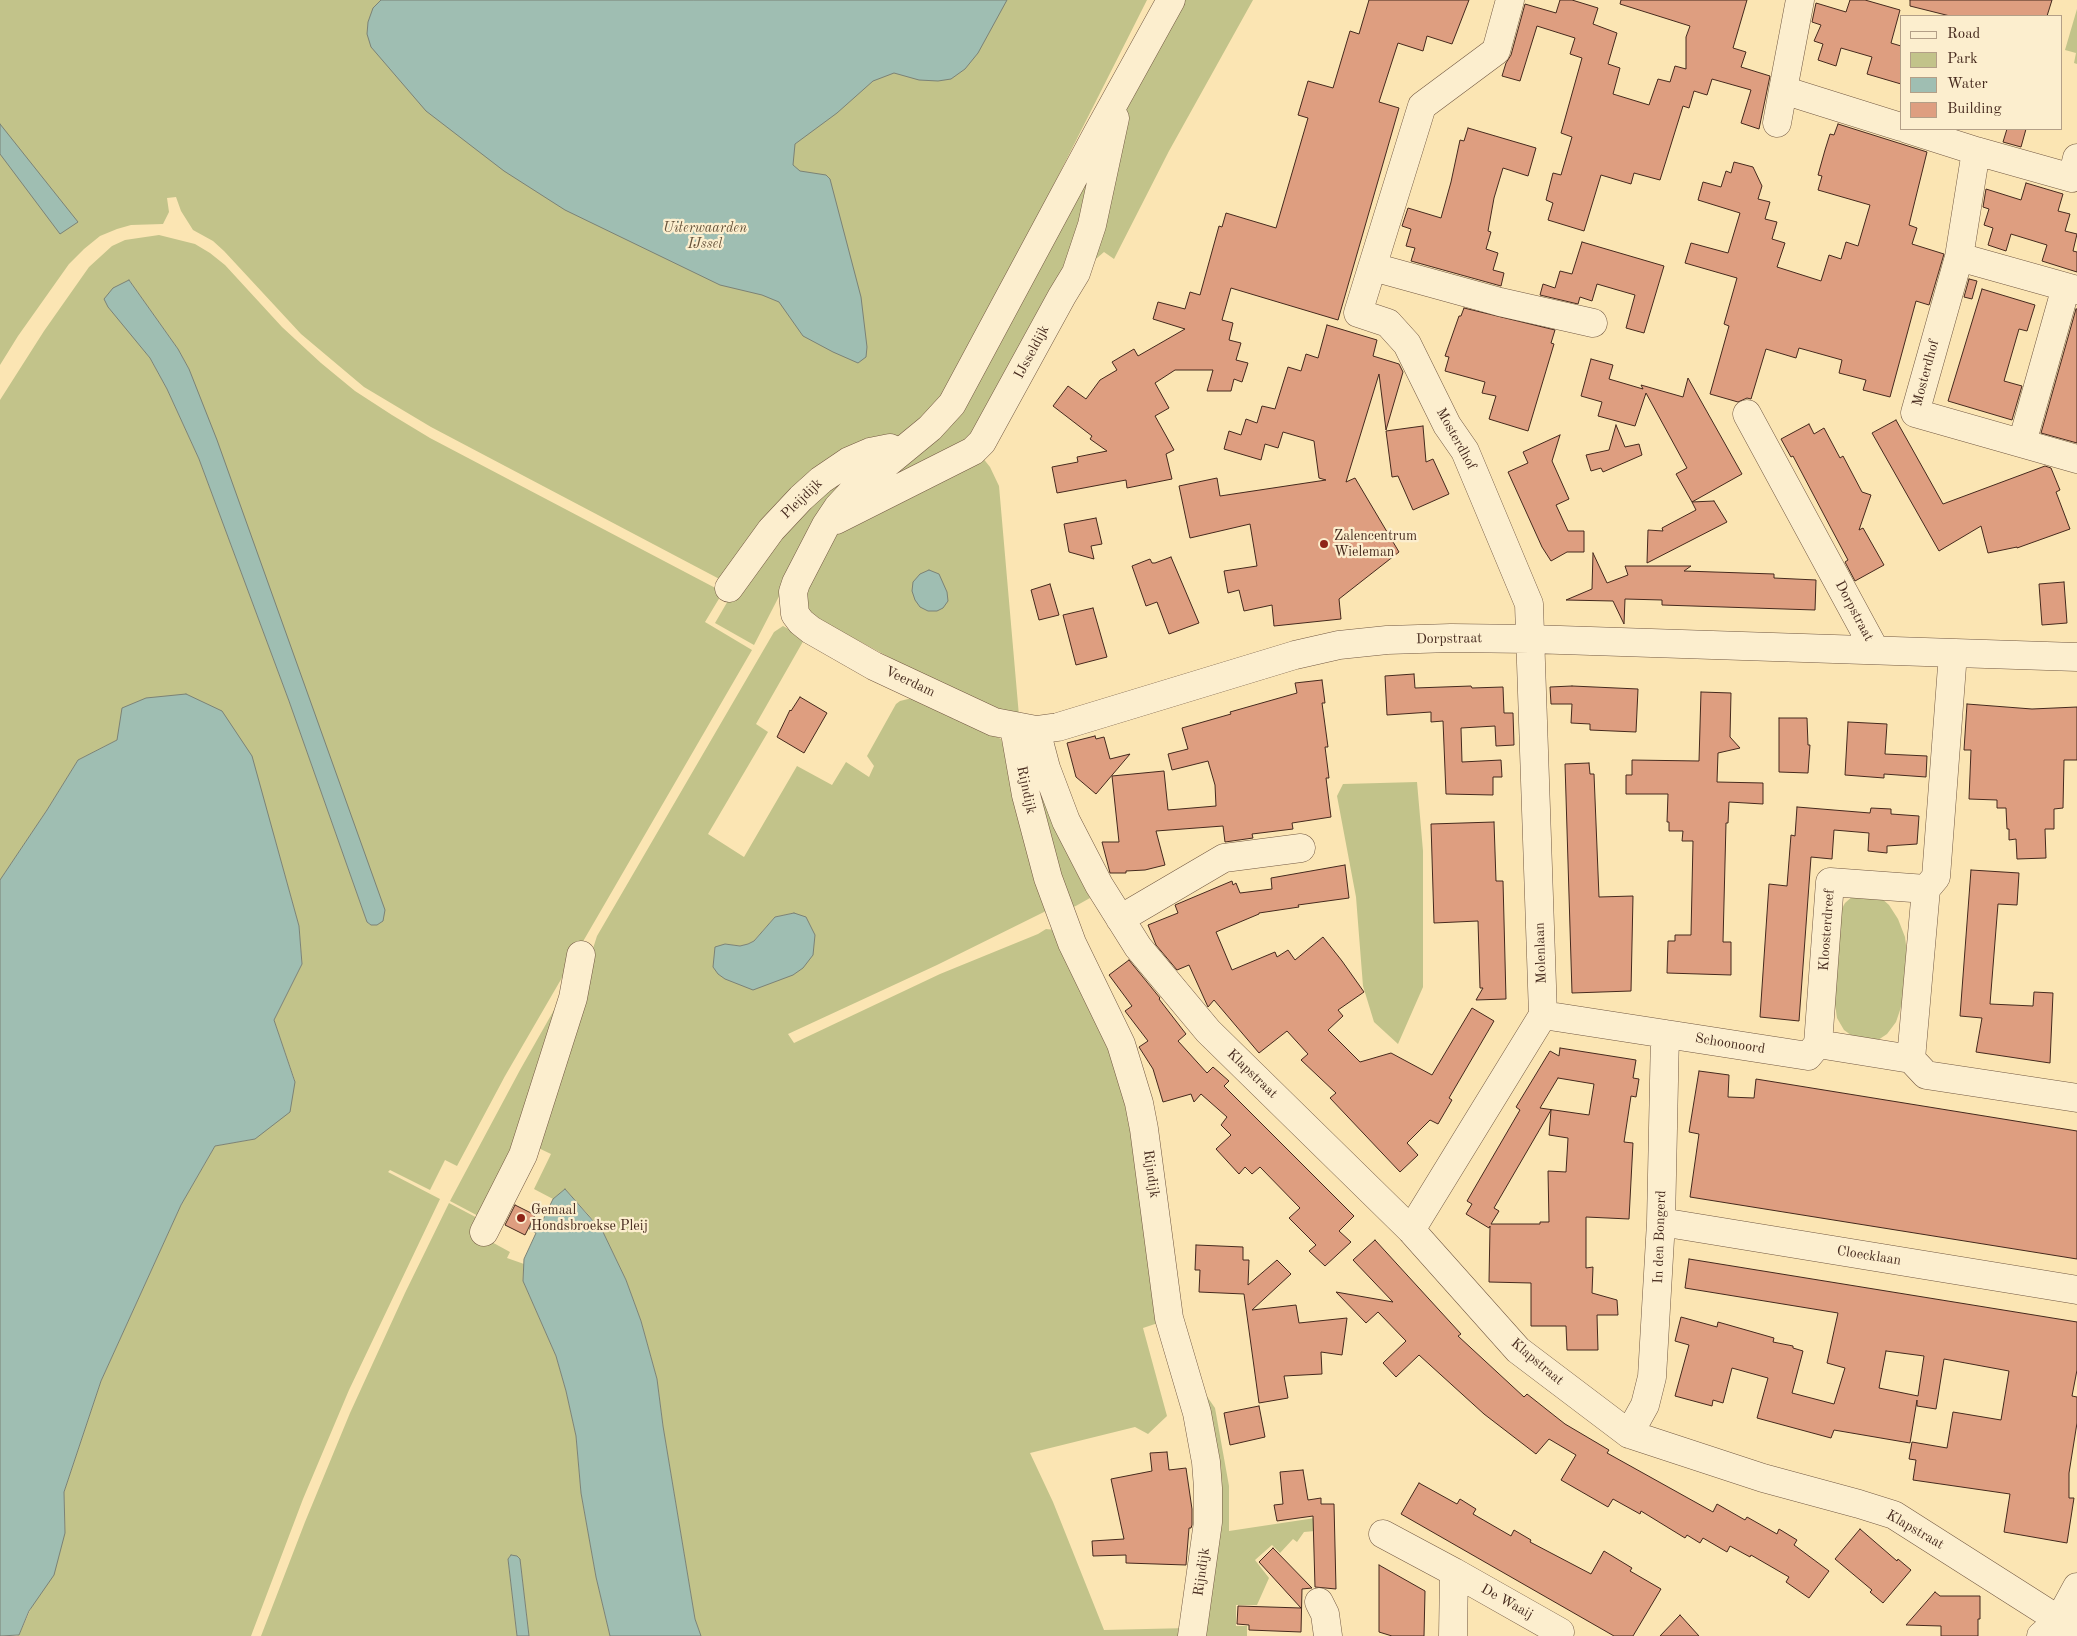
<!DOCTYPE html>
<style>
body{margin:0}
#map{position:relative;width:2077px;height:1636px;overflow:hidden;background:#fbe5b3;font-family:"Old Standard TT",serif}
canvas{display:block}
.legend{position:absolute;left:1900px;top:15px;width:162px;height:115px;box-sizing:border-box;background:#fceece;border:1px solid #b39f87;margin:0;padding:6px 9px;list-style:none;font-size:15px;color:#45291d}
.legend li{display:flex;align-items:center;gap:10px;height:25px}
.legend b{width:25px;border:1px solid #b39f87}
</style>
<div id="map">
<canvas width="2077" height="1636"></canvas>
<ul class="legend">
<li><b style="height:6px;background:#fceece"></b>Road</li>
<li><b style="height:14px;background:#c2c38a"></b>Park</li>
<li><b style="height:14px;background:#9fbeb2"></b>Water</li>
<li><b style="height:14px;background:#de9e80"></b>Building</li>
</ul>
</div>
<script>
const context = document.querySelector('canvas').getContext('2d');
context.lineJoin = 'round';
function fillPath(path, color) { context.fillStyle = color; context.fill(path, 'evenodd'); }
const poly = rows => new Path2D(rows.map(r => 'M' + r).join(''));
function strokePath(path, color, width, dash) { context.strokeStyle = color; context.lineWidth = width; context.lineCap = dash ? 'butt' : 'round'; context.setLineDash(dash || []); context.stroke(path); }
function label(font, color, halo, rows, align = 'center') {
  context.font = font + ' "Old Standard TT",serif'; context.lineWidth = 4.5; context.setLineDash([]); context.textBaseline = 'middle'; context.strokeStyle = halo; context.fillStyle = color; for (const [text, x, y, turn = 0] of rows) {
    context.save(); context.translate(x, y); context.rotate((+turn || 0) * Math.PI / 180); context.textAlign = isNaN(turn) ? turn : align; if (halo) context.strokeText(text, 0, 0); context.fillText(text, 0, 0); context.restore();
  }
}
const green = poly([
 [0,0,1147,0,952,386,910,432,862,450,727,583,431,427,364,387,301,334,224,251,213,241,193,230,181,211,176,197,167,198,169,212,163,224,131,225,117,229,100,236,84,249,69,264,18,336,0,365],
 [1180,0,1253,0,1169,151,1114,259,1104,252,1083,270,1127,105],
 [2077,9,2077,64,2074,63,2076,53,2065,50],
 [1105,137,1080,251,968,445,869,489,900,462],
 [159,235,195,244,210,253,225,265,282,327,321,363,355,391,392,415,430,438,723,592,705,622,752,650,505,1076,457,1166,445,1160,430,1190,390,1170,388,1172,440,1199,349,1390,303,1499,251,1636,16,1636,19,1635,65,1533,64,1492,101,1381,181,1205,215,1146,255,1139,295,1081,274,1020,302,964,299,926,274,836,117,740,78,760,47,810,0,880,0,400,44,331,89,267,112,246,125,240],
 [129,280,178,349,189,369,371,925,367,922,289,701,199,459,167,389,150,358,137,341],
 [982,457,990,467,999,486,1019,716,1004,712,926,677,805,612,803,592,837,532],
 [865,460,791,573,754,645,715,623,736,587,778,529],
 [783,626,805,638,756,724,768,732,708,834,744,857,797,766,832,785,846,762,869,777,874,766,867,756,896,704,900,701,916,697,1001,739,1005,751,1048,910,937,965,788,1034,794,1043,940,974,1038,934,1046,929,1055,930,1120,1069,1133,1118,1158,1323,1143,1328,1167,1416,1148,1434,1135,1427,1030,1453,1053,1502,1104,1630,1189,1628,1187,1636,701,1636,695,1619,663,1426,657,1379,641,1321,626,1280,603,1232,595,1222,565,1189,553,1199,534,1189,551,1154,530,1144,597,936,774,632],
 [794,913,718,974,725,944,740,946,748,944,754,941,775,917],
 [1030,764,1058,836,1090,898,1065,912],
 [1417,782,1423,851,1423,987,1398,1044,1374,1022,1363,986,1356,897,1337,796,1343,784],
 [1854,895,1880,897,1889,905,1898,919,1905,937,1907,953,1906,992,1896,1022,1887,1034,1878,1040,1855,1038,1844,1030,1837,1018,1834,998,1839,914,1845,903],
 [567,987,518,1148,484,1219,450,1201,520,1070],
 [449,1203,483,1221,477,1234,510,1252,507,1258,524,1264,523,1281,556,1356,566,1391,576,1436,581,1493,596,1577,610,1636,529,1636,520,1560,511,1555,508,1559,517,1636,261,1636,305,1522,350,1413,405,1293],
 [1197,1382,1215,1408,1229,1486,1229,1531,1315,1518,1315,1531,1304,1532,1297,1542,1293,1539,1280,1553,1272,1545,1255,1560,1269,1578,1257,1605,1236,1605,1236,1626,1247,1626,1247,1636,1199,1636]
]);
const water = poly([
 [381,0,1007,0,978,53,965,69,951,79,938,81,919,80,894,73,873,81,837,113,795,144,793,165,800,171,826,175,830,179,861,297,867,347,866,357,858,363,833,352,803,336,779,302,762,295,720,285,565,210,504,171,426,111,371,47,367,34,368,22,373,8,381,0],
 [0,124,78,222,60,234,0,154,0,124],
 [129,280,178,349,189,369,217,440,385,910,383,921,377,925,371,925,367,922,289,701,199,459,167,389,150,358,108,307,104,299,113,288,129,280],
 [929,570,939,574,947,592,948,601,943,608,937,611,928,611,920,607,915,600,912,591,913,582,920,574,929,570],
 [186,694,222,711,252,756,299,926,302,964,274,1020,295,1082,290,1112,255,1139,215,1146,181,1205,101,1381,64,1492,65,1533,54,1575,29,1611,19,1635,0,1636,0,880,47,810,78,760,117,740,122,708,146,698,186,694],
 [794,913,806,917,815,935,813,955,803,968,793,975,753,990,725,979,718,974,713,967,715,947,725,944,740,946,748,944,754,941,775,917,794,913],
 [565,1189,603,1232,626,1280,641,1321,657,1379,663,1426,695,1619,701,1636,610,1636,596,1577,581,1493,576,1436,566,1391,556,1356,523,1281,524,1259,536,1233,529,1229,533,1221,541,1224,553,1199,565,1189],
 [511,1555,517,1556,520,1559,529,1636,517,1636,508,1559,511,1555]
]);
const building = poly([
 [1369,0,1469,0,1452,44,1427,36,1423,51,1398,43,1379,102,1399,108,1338,320,1231,288,1222,320,1233,323,1229,340,1241,343,1236,360,1248,363,1242,382,1234,379,1231,391,1207,391,1213,370,1175,370,1155,383,1169,408,1155,416,1174,450,1166,454,1172,479,1127,488,1126,480,1057,493,1052,467,1078,462,1077,457,1107,451,1090,439,1092,436,1053,406,1068,386,1086,399,1100,380,1117,370,1112,362,1134,349,1138,356,1185,329,1153,319,1158,302,1185,309,1190,292,1200,295,1219,226,1222,227,1226,213,1276,228,1308,118,1298,115,1308,81,1333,88,1350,31,1359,34,1369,0],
 [1560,0,1572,0,1598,8,1593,24,1617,33,1608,64,1620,68,1613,94,1649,105,1658,79,1670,82,1675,66,1686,69,1686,37,1690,26,1620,4,1621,0,1747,0,1733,48,1746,52,1741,67,1770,76,1759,129,1741,123,1751,90,1712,79,1707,95,1694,91,1689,108,1683,106,1660,180,1634,173,1631,184,1601,175,1584,231,1548,220,1553,203,1546,200,1553,173,1561,175,1572,137,1561,133,1582,58,1570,54,1575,38,1537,26,1520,81,1502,76,1506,63,1511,55,1525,4,1556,13,1560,0],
 [1850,0,1865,0,1900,10,1891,43,1901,46,1901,84,1867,74,1872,57,1841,48,1836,66,1818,60,1823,44,1814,41,1821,25,1812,22,1816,3,1846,12,1850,0],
 [1910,0,2052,0,2047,16,1950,16,1910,6,1910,0],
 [1838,124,1927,152,1909,225,1917,228,1912,244,1944,254,1929,305,1916,301,1890,397,1863,390,1866,380,1839,373,1842,360,1799,348,1796,358,1766,349,1751,399,1747,398,1738,402,1710,394,1729,326,1724,324,1737,278,1685,263,1691,243,1728,253,1740,213,1698,200,1703,182,1721,187,1726,171,1731,173,1734,162,1753,167,1762,186,1758,199,1770,202,1765,219,1777,222,1772,239,1785,243,1777,267,1821,281,1829,255,1841,259,1846,242,1858,246,1870,205,1818,190,1822,176,1818,175,1825,150,1830,134,1834,135,1838,124],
 [1468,128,1536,148,1528,176,1503,168,1494,198,1488,231,1491,232,1486,249,1498,253,1493,270,1504,273,1501,286,1411,261,1415,248,1406,246,1411,229,1402,226,1408,208,1441,218,1451,182,1460,140,1464,141,1468,128],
 [2007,129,2026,129,2021,147,2003,142,2007,129],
 [2026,183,2063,194,2058,211,2070,214,2065,231,2077,234,2073,251,2077,252,2077,272,2042,261,2047,245,2011,234,2006,251,1988,245,1993,228,1984,225,1989,209,1983,207,1986,189,2021,200,2026,183],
 [1582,242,1664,266,1644,333,1626,328,1635,295,1597,284,1592,301,1580,297,1578,304,1540,295,1543,284,1555,288,1560,271,1572,274,1582,242],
 [1969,279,1977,281,1972,299,1964,297,1969,279],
 [1982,289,2035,305,2027,331,2019,329,2004,381,2022,386,2012,420,1948,401,1982,289],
 [1464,308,1555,330,1551,343,1554,344,1528,431,1489,419,1496,396,1482,393,1485,382,1445,371,1449,357,1445,356,1459,316,1461,316,1464,308],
 [2076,309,2077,309,2077,443,2041,433,2076,309],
 [1327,325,1377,340,1373,356,1399,364,1403,372,1386,430,1379,374,1346,482,1355,478,1399,552,1339,599,1341,619,1274,626,1272,605,1244,611,1239,590,1228,593,1224,571,1257,566,1250,524,1190,538,1179,486,1217,478,1220,496,1326,480,1319,478,1314,441,1283,432,1278,448,1265,444,1261,460,1224,449,1229,431,1241,435,1246,419,1257,423,1262,406,1275,409,1288,367,1301,371,1306,354,1318,358,1327,325],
 [1591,359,1613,365,1609,379,1643,389,1641,385,1683,397,1688,378,1742,474,1692,502,1676,474,1687,468,1646,393,1635,426,1598,416,1602,402,1581,396,1591,359],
 [1896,420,1943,504,2045,466,2051,468,2060,490,2056,492,2070,529,2017,548,2017,547,1988,553,1981,526,1939,551,1872,433,1896,420],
 [1809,424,1814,434,1824,428,1840,458,1843,456,1862,492,1871,495,1859,530,1863,528,1884,565,1855,581,1845,562,1848,560,1832,530,1793,456,1791,457,1781,439,1809,424],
 [1616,425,1625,447,1639,444,1642,455,1603,472,1601,468,1591,471,1586,455,1609,450,1616,425],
 [1423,426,1426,462,1433,459,1449,494,1413,510,1398,476,1392,477,1386,431,1423,426],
 [1560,435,1552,461,1569,499,1556,505,1568,531,1584,531,1584,552,1567,552,1551,561,1542,547,1508,472,1528,463,1523,452,1560,435],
 [1714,501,1727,522,1647,563,1648,530,1663,531,1662,528,1696,510,1692,502,1714,501],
 [1096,518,1102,544,1091,546,1094,559,1069,552,1064,524,1096,518],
 [1593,553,1607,583,1628,575,1625,566,1691,566,1684,571,1774,574,1774,578,1816,580,1815,610,1662,605,1662,600,1625,599,1624,624,1613,601,1566,600,1592,589,1593,553],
 [1171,557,1199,623,1169,634,1157,602,1146,606,1132,566,1150,559,1152,563,1155,563,1171,557],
 [2064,582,2067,623,2042,625,2039,584,2064,582],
 [1050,584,1059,615,1039,620,1031,590,1050,584],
 [1093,608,1107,657,1076,665,1063,615,1093,608],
 [1414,674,1415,688,1471,686,1472,688,1503,687,1504,713,1513,713,1514,745,1496,746,1495,726,1461,728,1462,762,1501,760,1502,777,1493,777,1493,795,1446,794,1443,721,1431,722,1431,712,1387,715,1385,676,1414,674],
 [1322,680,1325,703,1322,703,1328,747,1325,747,1329,778,1326,778,1331,817,1292,823,1293,829,1252,834,1253,838,1225,842,1223,826,1156,831,1165,865,1145,870,1126,871,1126,873,1110,873,1102,842,1119,842,1112,776,1164,771,1168,810,1216,806,1215,785,1208,761,1172,770,1168,754,1188,749,1182,728,1231,714,1230,712,1297,693,1295,683,1322,680],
 [1572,686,1638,689,1636,732,1590,730,1590,724,1571,723,1572,704,1551,704,1550,687,1572,686],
 [1701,692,1731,693,1730,737,1740,748,1718,753,1717,782,1763,783,1763,804,1729,802,1728,823,1726,823,1723,942,1731,942,1731,975,1667,973,1668,941,1675,941,1675,935,1691,935,1693,841,1682,841,1683,831,1669,831,1669,822,1667,822,1668,794,1626,794,1626,775,1632,775,1632,760,1699,761,1701,692],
 [800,697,827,713,804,753,777,737,790,710,791,711,800,697],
 [1967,704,2032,709,2077,707,2077,760,2064,760,2063,808,2054,809,2054,829,2045,829,2046,858,2017,859,2016,839,2009,840,2009,829,2007,829,2006,808,1997,808,1997,800,1969,799,1971,750,1964,750,1967,704],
 [1779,718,1807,718,1808,745,1810,745,1808,773,1779,772,1779,718],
 [1848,722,1887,724,1885,754,1927,756,1926,777,1884,774,1884,778,1845,775,1848,722],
 [1095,736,1096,739,1104,737,1110,759,1130,754,1096,794,1076,777,1067,743,1095,736],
 [1589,763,1590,774,1594,774,1599,897,1633,896,1631,991,1572,993,1565,764,1589,763],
 [1797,807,1870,813,1871,808,1891,809,1891,814,1919,816,1917,844,1887,846,1887,853,1868,851,1869,833,1834,830,1832,859,1811,857,1799,1021,1760,1017,1769,884,1787,886,1791,835,1795,836,1797,807],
 [1494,822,1496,881,1503,881,1506,999,1476,1000,1483,988,1480,988,1478,921,1434,923,1431,824,1494,822],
 [1345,865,1349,898,1298,905,1299,907,1259,913,1259,914,1216,932,1232,970,1275,952,1277,957,1288,950,1295,960,1323,937,1342,961,1364,992,1338,1010,1343,1016,1328,1030,1360,1062,1391,1053,1432,1075,1472,1008,1494,1021,1449,1098,1452,1100,1438,1124,1430,1120,1407,1143,1418,1155,1400,1172,1330,1098,1336,1093,1301,1060,1308,1054,1287,1031,1259,1053,1214,1000,1208,1007,1189,965,1177,970,1156,945,1148,925,1178,913,1175,905,1232,881,1233,885,1236,883,1240,893,1272,889,1271,878,1345,865],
 [1971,870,2019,873,2017,905,1998,904,1990,1004,2033,1006,2034,992,2053,993,2050,1063,1976,1052,1982,1018,1960,1016,1971,870],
 [1129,960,1160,998,1159,999,1186,1034,1178,1041,1207,1073,1213,1067,1229,1081,1224,1086,1354,1216,1339,1231,1351,1242,1325,1266,1309,1251,1316,1245,1289,1218,1300,1208,1260,1167,1252,1174,1245,1167,1239,1174,1216,1149,1231,1135,1221,1125,1227,1117,1201,1094,1194,1102,1191,1094,1163,1102,1153,1069,1139,1047,1148,1041,1125,1011,1132,1006,1109,975,1129,960],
 [1560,1048,1636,1060,1633,1078,1639,1079,1636,1097,1631,1096,1624,1142,1633,1143,1629,1219,1586,1217,1586,1268,1593,1267,1592,1293,1617,1300,1618,1315,1597,1315,1598,1350,1567,1350,1566,1326,1531,1326,1531,1283,1489,1282,1490,1226,1489,1228,1466,1214,1472,1204,1467,1201,1520,1110,1516,1107,1550,1051,1559,1056,1560,1048],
 [1558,1078,1594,1084,1589,1115,1540,1108,1558,1078],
 [1551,1110,1549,1135,1568,1138,1566,1172,1548,1171,1549,1222,1540,1222,1540,1224,1491,1224,1499,1211,1494,1208,1551,1110],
 [1699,1071,1729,1075,1728,1097,1754,1098,1756,1079,2077,1131,2077,1259,1690,1197,1699,1134,1689,1132,1699,1071],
 [515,1205,535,1215,525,1235,505,1225,515,1205],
 [1375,1240,1461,1334,1458,1336,1524,1397,1527,1394,1565,1424,1609,1450,1607,1453,1713,1512,1717,1504,1745,1520,1747,1517,1777,1534,1779,1529,1797,1540,1794,1545,1829,1571,1809,1598,1786,1582,1789,1577,1751,1555,1750,1557,1730,1546,1727,1552,1703,1538,1700,1543,1687,1535,1685,1538,1641,1511,1640,1514,1613,1499,1608,1507,1561,1480,1576,1455,1549,1439,1536,1454,1484,1414,1419,1355,1396,1377,1383,1363,1406,1341,1378,1312,1366,1323,1336,1292,1393,1302,1353,1260,1375,1240],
 [1196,1245,1243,1247,1243,1260,1249,1260,1248,1285,1277,1260,1291,1274,1252,1310,1296,1305,1299,1323,1347,1318,1342,1355,1321,1352,1322,1374,1284,1376,1288,1398,1259,1403,1244,1294,1199,1292,1200,1270,1195,1270,1196,1245],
 [1689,1259,2077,1322,2077,1370,2072,1396,2077,1397,2077,1423,2069,1473,2069,1498,2074,1498,2067,1543,2004,1532,2010,1494,1913,1480,1916,1460,1909,1459,1912,1442,1947,1448,1953,1412,2001,1420,2009,1371,1944,1359,1936,1409,1917,1406,1917,1400,1910,1443,1834,1430,1831,1438,1757,1418,1768,1378,1732,1368,1723,1403,1713,1400,1712,1406,1675,1396,1689,1345,1675,1341,1681,1317,1717,1327,1718,1322,1774,1338,1773,1342,1793,1346,1793,1348,1803,1351,1792,1393,1834,1404,1845,1368,1827,1363,1838,1313,1685,1288,1689,1259],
 [1886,1351,1924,1356,1918,1396,1879,1388,1886,1351],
 [1259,1406,1265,1437,1230,1445,1224,1413,1259,1406],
 [1167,1452,1169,1470,1186,1468,1192,1509,1192,1525,1191,1528,1189,1528,1186,1565,1126,1563,1126,1555,1093,1556,1092,1541,1124,1539,1111,1479,1152,1471,1150,1453,1167,1452],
 [1303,1470,1308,1500,1321,1498,1321,1504,1334,1504,1336,1589,1315,1587,1313,1516,1277,1521,1274,1505,1283,1504,1280,1472,1303,1470],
 [1419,1483,1457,1504,1460,1499,1476,1509,1473,1514,1511,1536,1514,1530,1531,1540,1530,1542,1591,1574,1604,1551,1632,1568,1630,1571,1661,1589,1633,1636,1614,1636,1401,1514,1419,1483],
 [1860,1529,1897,1561,1898,1559,1911,1570,1883,1603,1870,1592,1872,1590,1835,1559,1860,1529],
 [1273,1548,1312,1588,1302,1589,1301,1632,1249,1630,1249,1625,1237,1624,1238,1606,1301,1608,1259,1562,1273,1548],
 [1379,1565,1425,1591,1424,1636,1392,1636,1379,1632,1379,1565],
 [1935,1592,1940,1596,1980,1596,1980,1619,1978,1619,1978,1636,1941,1636,1941,1626,1906,1625,1935,1592],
 [1680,1615,1699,1636,1660,1636,1680,1615]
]);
const minor = poly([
 [1171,0,1098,132,952,404,930,428,851,493,838,507,826,525,796,583,793,592,795,614,801,622,811,630,874,666,994,722,1036,730,1058,727,1295,655,1339,645,1387,640,1451,638,1530,639,2077,657],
 [1800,0,1783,90,1901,127],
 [1777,123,1783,90],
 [1907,129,1976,151,1959,257,2077,290],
 [1976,151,2072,178,2077,158],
 [1959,257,1915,413,2077,459],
 [1373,267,1500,302,1593,323],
 [1747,414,1875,650],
 [2022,443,2066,287],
 [836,520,973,451,982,442,1062,296,1076,273,1092,225,1115,118],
 [729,588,771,530,801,498,821,480,849,461,870,452,890,448,899,452],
 [1953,653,1936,877,1926,889,1911,1059,1926,1075,2077,1098],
 [1014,727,1026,795,1048,878,1072,943,1121,1044,1139,1103,1144,1129,1169,1318,1197,1413,1206,1462,1208,1488,1208,1522,1192,1636],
 [1036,730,1046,768,1066,821,1099,885,1138,947,1208,1031,1411,1230,1518,1350,1629,1434,1763,1478,1859,1504,1894,1515,2059,1620,2077,1627],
 [1120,919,1224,858,1301,848],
 [1543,1015,1808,1056,1818,1044,1911,1059],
 [1818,1044,1830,882,1926,889],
 [1661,1222,2077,1290],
 [1411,1230,1543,1015,1529,604,1465,451,1447,425,1407,344,1388,323,1358,313,1422,106,1496,51,1510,0],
 [484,1232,523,1155,573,998,581,955],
 [1629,1434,1645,1405,1652,1377,1661,1222,1665,1034],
 [1383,1534,1454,1572],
 [1319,1602,1325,1614,1328,1636],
 [1453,1636,1454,1572,1560,1632,1556,1636],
 [2041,1636,2059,1620,2077,1587]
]);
const markers = [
 [1324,544,5,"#8f2418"],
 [521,1218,5,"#8f2418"]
];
const parkNames = [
 ["Uiterwaarden",705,228],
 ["IJssel",705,244]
];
const streetNames = [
 ["IJsseldijk",1032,352,-62],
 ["Mosterdhof",1926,373,-75],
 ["Mosterdhof",1456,439,61],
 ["Pleijdijk",802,499,-44],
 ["Dorpstraat",1854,611,62],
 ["Dorpstraat",1449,639,-1],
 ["Veerdam",910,682,25],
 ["Rijndijk",1026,790,78],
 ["Kloosterdreef",1827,930,-86],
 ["Molenlaan",1541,953,-92],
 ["Schoonoord",1730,1044,9],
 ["Klapstraat",1252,1074,44],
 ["Rijndijk",1151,1174,82],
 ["In den Bongerd",1660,1237,-88],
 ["Cloecklaan",1869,1256,9],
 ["Klapstraat",1537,1362,40],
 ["Klapstraat",1915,1530,30],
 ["Rijndijk",1202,1572,-82],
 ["De Waaij",1507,1602,29]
];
const poiNames = [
 ["Zalencentrum",1334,536],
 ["Wieleman",1334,552],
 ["Gemaal",531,1210],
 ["Hondsbroekse Pleij",531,1226]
];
fillPath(green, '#c2c38a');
fillPath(water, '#9fbeb2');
strokePath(water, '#7b8276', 1);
fillPath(building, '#de9e80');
strokePath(building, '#45291d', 1);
strokePath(minor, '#725842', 29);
strokePath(minor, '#fceece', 28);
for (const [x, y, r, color] of markers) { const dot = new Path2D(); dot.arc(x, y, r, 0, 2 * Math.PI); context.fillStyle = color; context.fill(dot); strokePath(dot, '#fceece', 2); }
label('italic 14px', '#645038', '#fceece', parkNames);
label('14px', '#45291d', '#fceece', streetNames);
label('14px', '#45291d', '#fceece', poiNames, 'left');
</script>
